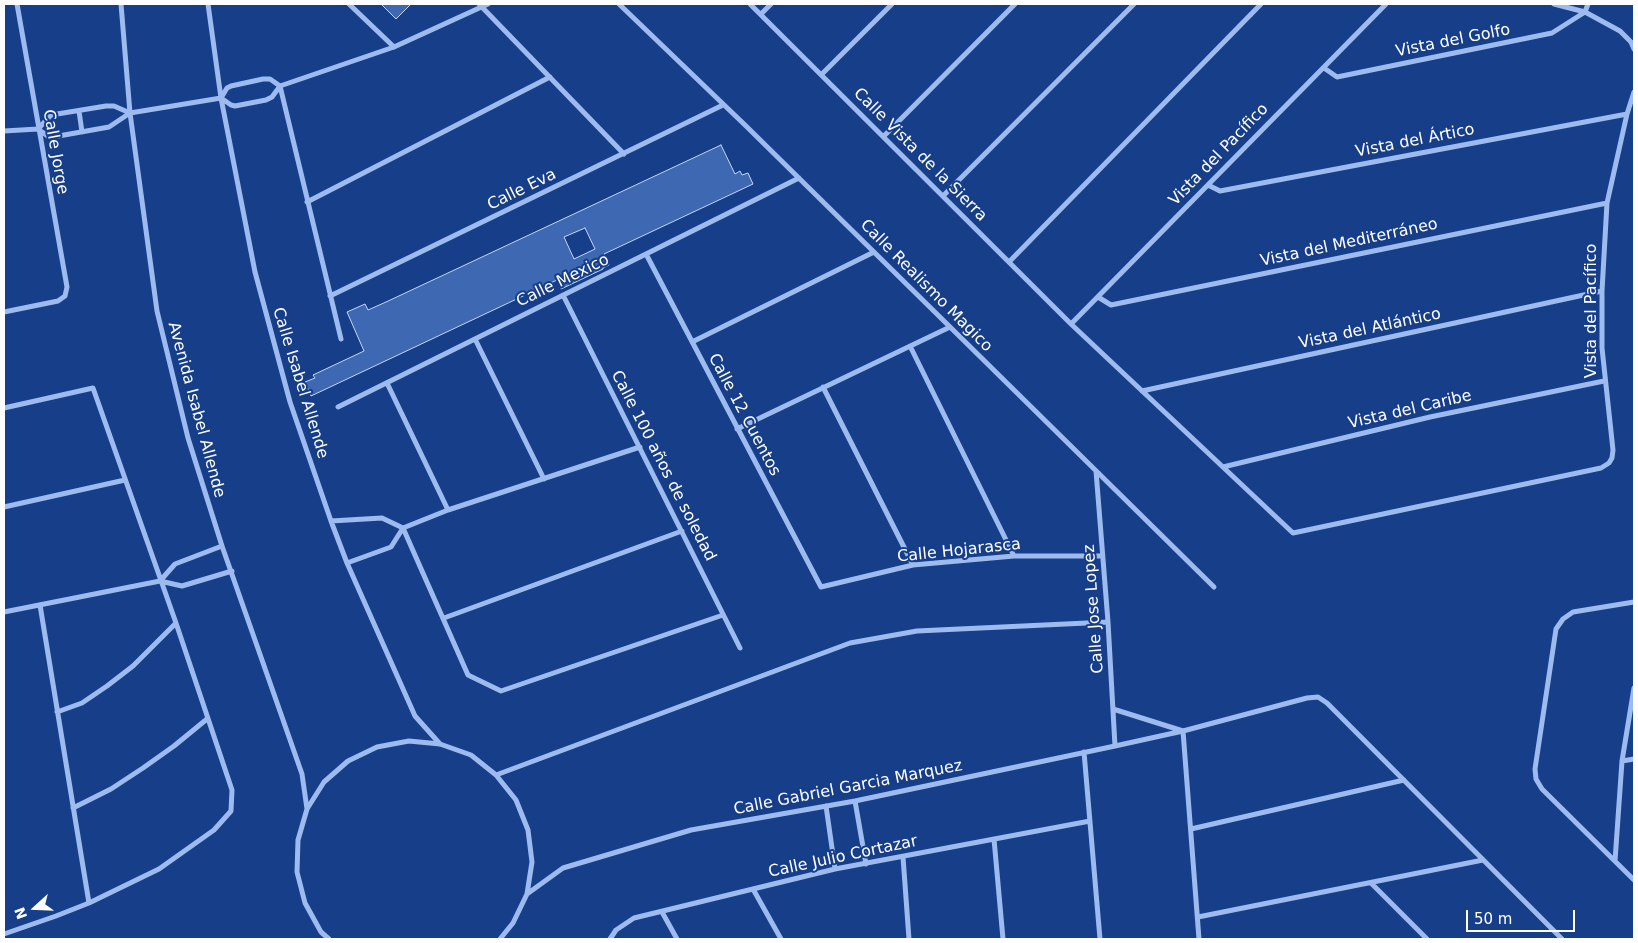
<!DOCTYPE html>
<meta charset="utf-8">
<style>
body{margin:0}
#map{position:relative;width:1638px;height:943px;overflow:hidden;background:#163e89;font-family:"DejaVu Sans",sans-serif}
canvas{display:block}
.frame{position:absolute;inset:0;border:5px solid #fff;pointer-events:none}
.north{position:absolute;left:10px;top:883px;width:50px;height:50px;-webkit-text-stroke:4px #163e89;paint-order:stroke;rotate:250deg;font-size:14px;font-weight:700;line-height:20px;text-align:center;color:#fff}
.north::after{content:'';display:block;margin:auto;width:18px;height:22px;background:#fff;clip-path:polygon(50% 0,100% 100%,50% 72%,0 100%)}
.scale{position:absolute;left:1466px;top:910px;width:109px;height:22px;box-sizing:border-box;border:2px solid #fff;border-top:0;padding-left:6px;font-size:15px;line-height:18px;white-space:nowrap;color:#fff;-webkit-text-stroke:4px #163e89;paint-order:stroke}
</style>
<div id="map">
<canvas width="1638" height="943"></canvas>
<div class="frame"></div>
<div class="north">N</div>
<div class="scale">50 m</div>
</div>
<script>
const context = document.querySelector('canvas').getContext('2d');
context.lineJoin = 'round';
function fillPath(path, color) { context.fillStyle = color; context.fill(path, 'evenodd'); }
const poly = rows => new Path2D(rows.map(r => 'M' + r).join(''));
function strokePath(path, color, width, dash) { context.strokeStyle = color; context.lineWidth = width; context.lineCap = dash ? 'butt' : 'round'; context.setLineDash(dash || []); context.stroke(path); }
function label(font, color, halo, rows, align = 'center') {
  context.font = font + ' "DejaVu Sans",sans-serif'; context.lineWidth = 4; context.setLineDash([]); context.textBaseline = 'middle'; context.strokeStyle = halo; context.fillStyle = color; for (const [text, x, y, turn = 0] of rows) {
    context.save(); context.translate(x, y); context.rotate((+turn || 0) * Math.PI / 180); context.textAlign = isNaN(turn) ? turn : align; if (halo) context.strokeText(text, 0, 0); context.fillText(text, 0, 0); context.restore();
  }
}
const building = poly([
 [381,4,411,4,396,19,381,4],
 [721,145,735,174,740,171,742,175,748,173,753,184,604,254,609,265,603,268,603,269,561,289,557,280,311,396,305,382,315,378,313,375,364,351,347,312,365,304,368,310,386,302,721,145],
 [585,228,595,249,574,259,564,237,585,228]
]);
const street = poly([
 [121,4,130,113,157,311,188,438,222,546,302,774,307,809],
 [208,4,221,98,255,272,290,402,331,521,347,563,415,716,440,744],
 [349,4,394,47],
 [479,4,624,154],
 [619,4,746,126,1214,587],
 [750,4,1071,324,1293,533,1601,468,1609,463,1612,458,1613,450,1602,348,1602,291,1607,203,1627,114,1634,92],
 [1554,4,1585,12,1620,31,1631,42,1634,49],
 [761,14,771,4],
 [1324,68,1337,77,1552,33,1585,12,1588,4],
 [822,74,892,4],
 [280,86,341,339],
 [221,98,227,88,231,86,263,79,270,79,280,86],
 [79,111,82,132],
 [38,129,51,115,106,106,114,106,130,113],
 [4,131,38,129,49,137,53,137,109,127,130,113,221,98,231,105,235,106,266,100,272,97,280,86,394,47,488,4],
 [884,136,1015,4],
 [1208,185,1220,191,1627,114],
 [943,196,1134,4],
 [307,202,550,77],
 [646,254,821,587,913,565,1014,556,1102,556],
 [1009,262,1261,4],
 [563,295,740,648],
 [330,296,723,105],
 [1098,297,1111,305,1607,203],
 [4,312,58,301,65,296,67,287,17,4],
 [1071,324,1386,4],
 [475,339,544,479],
 [692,342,874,252],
 [910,346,1014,556],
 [387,383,448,510],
 [823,387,913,565],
 [1142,391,1602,291],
 [338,407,799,178],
 [4,408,93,388,176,623,232,790,231,811,214,830,159,869,89,903,56,916,4,934],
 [737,429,950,327],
 [1223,467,1430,417,1604,381],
 [1096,471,1108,622,1115,746],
 [4,507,125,480],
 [331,521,382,518,403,528],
 [403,528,468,675,501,691,723,615],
 [347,563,391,547,403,528,448,510,640,447],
 [160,581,175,564,222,546],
 [1634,602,1573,612,1563,619,1556,629,1535,769,1536,779,1542,789,1634,880],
 [40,605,89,903],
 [4,612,160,581,182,586,232,571],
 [444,618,682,531],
 [1113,709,1183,731],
 [57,712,82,703,107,686,133,666,176,623],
 [1183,731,1199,939],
 [1084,752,1100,939],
 [1622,761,1634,759],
 [496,775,850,643,917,631,1108,622],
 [855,801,866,864],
 [826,806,835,869],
 [73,808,111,789,143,768,174,746,207,719],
 [1191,829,1404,780],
 [994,839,1003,939],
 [903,857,909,939],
 [1615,861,1622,761,1634,688],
 [1371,883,1427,939],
 [753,889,781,939],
 [527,894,563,868,691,830,855,801,1115,746,1183,731,1307,698,1318,697,1327,703,1562,939],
 [662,912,677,939],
 [1198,917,1483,860],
 [329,939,321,932,305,903,297,872,298,840,307,809,324,782,348,761,377,747,409,741,440,744,471,755,496,775,516,800,528,830,532,862,527,894,513,923,500,939],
 [610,939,616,930,634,918,835,869,1090,821]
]);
const streetNames = [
 ["Vista del Golfo",1453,41,-11],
 ["Vista del Ártico",1415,141,-11],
 ["Calle Jorge",55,152,80],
 ["Calle Vista de la Sierra",920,155,45],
 ["Vista del Pacífico",1219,155,-46],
 ["Calle Eva",522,190,-26],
 ["Vista del Mediterráneo",1349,243,-12],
 ["Calle Mexico",563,281,-26],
 ["Calle Realismo Magico",926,286,45],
 ["Vista del Pacífico",1592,311,-90],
 ["Vista del Atlántico",1370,329,-12],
 ["Calle Isabel Allende",300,383,73],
 ["Avenida Isabel Allende",196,410,75],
 ["Vista del Caribe",1410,410,-13],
 ["Calle 12 Cuentos",744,415,62],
 ["Calle 100 años de soledad",663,466,63],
 ["Calle Hojarasca",959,551,-6],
 ["Calle Jose Lopez",1094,609,-94],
 ["Calle Gabriel Garcia Marquez",848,788,-11],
 ["Calle Julio Cortazar",843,857,-12]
];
fillPath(building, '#3e68b2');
strokePath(building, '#c3d7fb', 1);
strokePath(street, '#9dbbef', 5);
label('16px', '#fff', '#163e89', streetNames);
</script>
